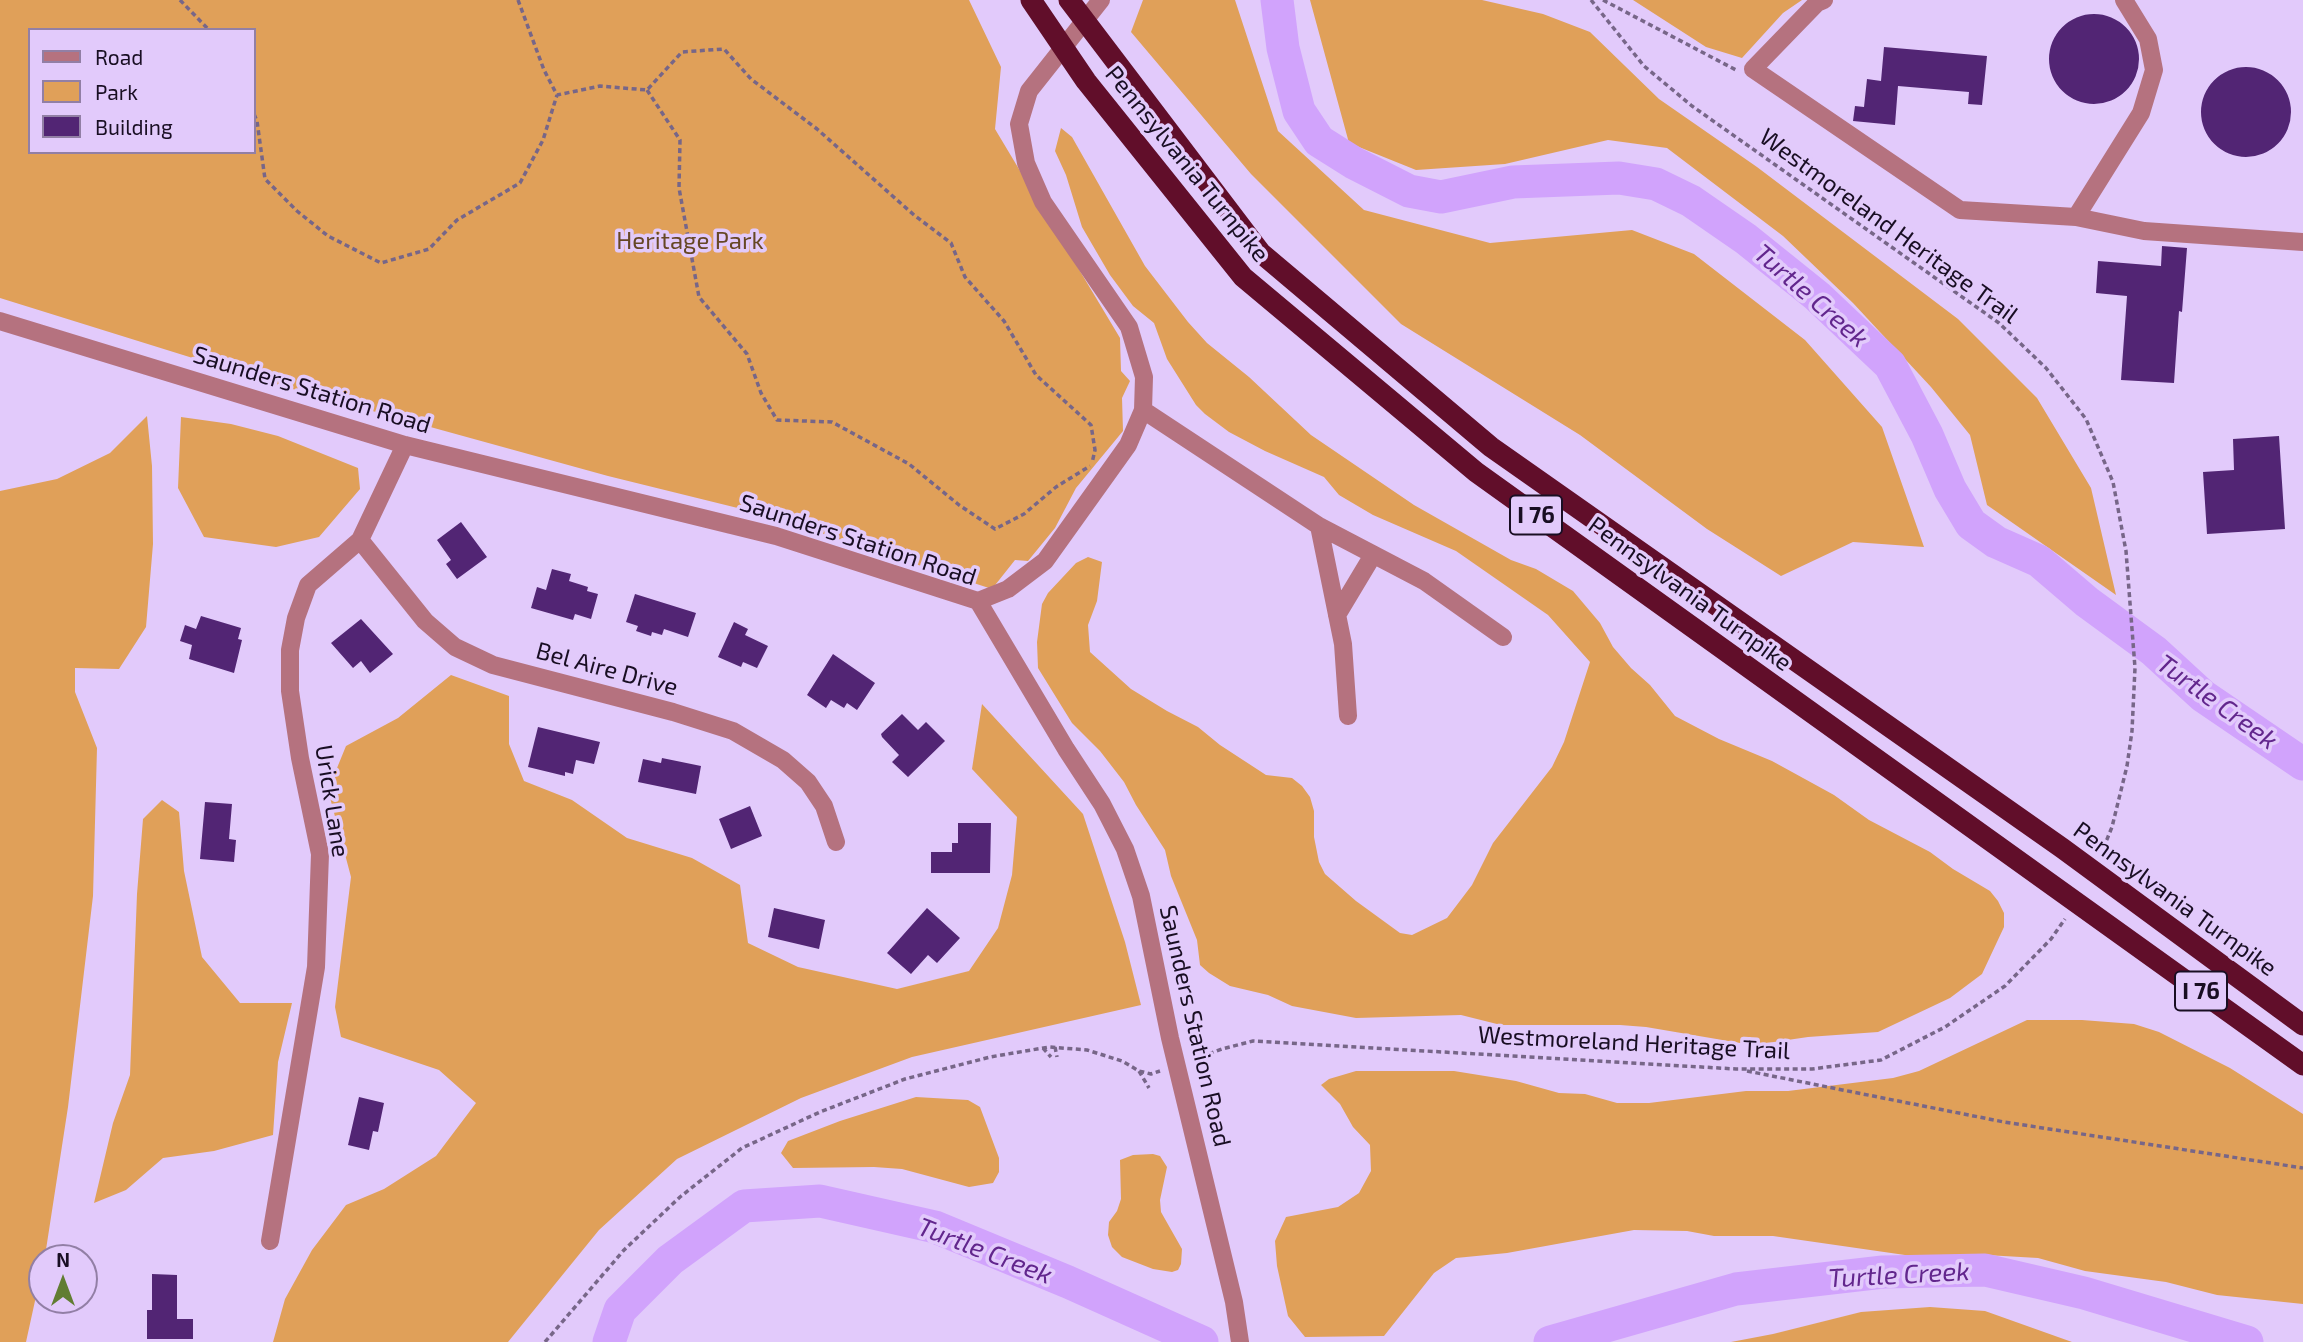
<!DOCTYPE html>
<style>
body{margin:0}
#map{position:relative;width:2303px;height:1342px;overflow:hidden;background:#e2cafb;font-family:"Exo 2",sans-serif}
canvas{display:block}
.legend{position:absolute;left:28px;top:28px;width:228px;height:126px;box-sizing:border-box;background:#e2cafb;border:2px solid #927fa5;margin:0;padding:9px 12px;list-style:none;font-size:21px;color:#190e23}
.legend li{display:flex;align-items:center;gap:14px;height:35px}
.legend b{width:35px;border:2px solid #927fa5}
.north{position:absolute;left:28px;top:1244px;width:70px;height:70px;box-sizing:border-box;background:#e2cafb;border:2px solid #927fa5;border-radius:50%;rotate:0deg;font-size:19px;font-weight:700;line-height:28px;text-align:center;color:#190e23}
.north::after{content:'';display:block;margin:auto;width:24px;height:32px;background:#617d32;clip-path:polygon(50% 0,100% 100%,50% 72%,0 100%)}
</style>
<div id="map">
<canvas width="2303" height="1342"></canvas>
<ul class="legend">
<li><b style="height:9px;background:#b5727f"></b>Road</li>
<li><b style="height:19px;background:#e0a059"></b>Park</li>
<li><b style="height:19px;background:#522574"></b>Building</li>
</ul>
<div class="north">N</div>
</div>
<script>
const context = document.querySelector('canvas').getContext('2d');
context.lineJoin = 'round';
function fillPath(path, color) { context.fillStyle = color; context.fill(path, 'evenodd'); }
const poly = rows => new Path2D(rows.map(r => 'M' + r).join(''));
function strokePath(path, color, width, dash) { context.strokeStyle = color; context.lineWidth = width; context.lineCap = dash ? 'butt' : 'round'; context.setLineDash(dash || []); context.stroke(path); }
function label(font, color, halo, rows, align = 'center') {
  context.font = font + ' "Exo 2",sans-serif'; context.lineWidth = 7; context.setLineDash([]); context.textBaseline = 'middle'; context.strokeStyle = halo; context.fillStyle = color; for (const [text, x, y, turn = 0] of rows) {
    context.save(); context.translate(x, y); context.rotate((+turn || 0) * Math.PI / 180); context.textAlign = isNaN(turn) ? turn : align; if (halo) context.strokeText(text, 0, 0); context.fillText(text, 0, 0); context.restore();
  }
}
const green = poly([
 [0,0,969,0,1001,67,995,129,1120,338,1121,371,1130,381,1122,398,1123,431,1076,488,1055,528,1028,561,1015,560,992,589,762,514,608,476,289,388,0,298],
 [30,30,254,30,254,152,30,152],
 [1143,0,1235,0,1278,131,1364,210,1490,243,1632,230,1694,254,1805,340,1882,427,1924,547,1853,542,1781,576,1707,529,1580,435,1401,324,1251,174,1131,32],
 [1310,0,1482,0,1543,14,1590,32,1659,99,1757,167,1958,319,2037,398,2091,488,2116,595,1987,505,1970,435,1931,387,1853,303,1783,236,1667,148,1608,140,1505,164,1416,170,1349,143],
 [1633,0,1802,0,1783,13,1742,58,1706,47],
 [1061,128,1072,137,1145,266,1188,322,1207,343,1249,377,1311,435,1414,505,1511,560,1536,569,1573,591,1600,623,1613,647,1631,668,1650,685,1675,716,1719,739,1772,761,1834,795,1869,820,1930,852,1953,869,1990,891,1998,901,2004,913,2004,927,1982,974,1950,998,1878,1032,1808,1037,1767,1043,1740,1043,1646,1027,1620,1025,1501,1025,1461,1015,1356,1018,1292,1006,1268,995,1230,986,1209,973,1200,965,1197,940,1171,876,1165,850,1136,805,1124,782,1100,751,1072,723,1038,668,1037,642,1042,604,1048,593,1076,563,1088,557,1102,562,1097,601,1088,625,1090,652,1131,689,1167,711,1198,727,1220,745,1266,775,1292,778,1302,786,1310,797,1314,811,1314,837,1319,862,1325,874,1356,901,1400,933,1412,935,1447,918,1472,885,1493,843,1552,767,1564,742,1590,662,1548,615,1456,551,1373,515,1339,495,1324,477,1265,451,1229,432,1205,414,1196,405,1167,359,1154,323,1133,306,1110,275,1082,227,1066,175,1055,151],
 [147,416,152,466,153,544,146,627,119,669,75,668,75,692,97,748,93,896,68,1107,45,1256,42,1258,42,1269,26,1342,0,1342,0,491,57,479,110,453],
 [181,417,231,424,278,436,358,468,360,489,319,537,276,547,204,537,178,488],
 [451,675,509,696,509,744,524,781,572,800,627,838,692,858,740,885,748,943,798,967,897,989,969,971,998,928,1012,875,1017,817,972,769,982,704,1083,814,1125,942,1141,1005,912,1057,801,1098,677,1159,599,1230,508,1342,273,1342,285,1299,312,1250,346,1205,384,1189,436,1156,476,1103,439,1070,341,1037,335,1007,351,877,328,790,346,746,398,718],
 [162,800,179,812,184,871,202,957,240,1003,292,1003,278,1062,273,1135,214,1151,163,1158,126,1190,94,1203,113,1123,130,1075,137,894,143,819],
 [2027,1020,2082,1020,2134,1024,2159,1032,2230,1068,2303,1114,2303,1304,2217,1295,2166,1282,2085,1271,2038,1258,1986,1255,1905,1255,1773,1236,1714,1236,1687,1231,1634,1230,1507,1253,1456,1258,1434,1273,1384,1336,1305,1337,1288,1316,1277,1266,1275,1241,1286,1217,1338,1207,1359,1193,1371,1171,1370,1145,1353,1127,1340,1104,1321,1085,1329,1079,1356,1071,1454,1071,1516,1081,1559,1093,1585,1094,1617,1103,1649,1103,1746,1091,1788,1091,1893,1078,1919,1071],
 [916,1097,968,1100,980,1107,999,1158,999,1172,993,1183,969,1187,902,1169,874,1167,793,1168,781,1153,788,1141,840,1121],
 [1153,1154,1160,1156,1167,1167,1160,1200,1161,1212,1182,1249,1181,1264,1178,1270,1172,1272,1153,1269,1122,1257,1112,1247,1108,1235,1109,1222,1117,1211,1121,1199,1120,1160,1133,1155],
 [1930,1307,1985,1311,2072,1342,1731,1342,1773,1334,1861,1312]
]);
const river = poly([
 [1277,0,1283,48,1299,111,1319,141,1354,163,1409,191,1441,197,1513,182,1619,178,1656,184,1691,201,1746,239,1817,296,1890,365,1927,435,1950,489,1971,524,1996,542,2039,561,2087,602,2154,651,2203,696,2303,764],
 [609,1342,620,1310,670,1260,744,1206,820,1201,935,1227,1068,1282,1202,1342],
 [1550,1342,1736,1289,1883,1272,1985,1270,2084,1293,2247,1342]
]);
const building = poly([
 '2049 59a45 45 0 1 1 90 0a45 45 0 1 1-90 0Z',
 [1884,47,1987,56,1982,105,1968,104,1969,92,1898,86,1895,125,1853,121,1855,106,1864,107,1867,79,1881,81],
 '2201 112a45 45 0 1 1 90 0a45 45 0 1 1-90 0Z',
 [2162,246,2187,248,2182,312,2179,311,2174,383,2121,380,2127,296,2096,293,2098,261,2161,266],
 [2279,436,2285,529,2207,534,2203,472,2234,470,2233,439],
 [461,522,487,557,457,579,446,564,451,560,437,540],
 [552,569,571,574,569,581,588,587,587,591,598,594,591,619,575,614,573,620,531,608,537,587,546,590],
 [635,594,696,613,688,637,664,629,662,635,652,632,651,636,636,631,638,626,626,622],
 [201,616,241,628,238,639,242,640,234,673,189,659,192,645,180,641,185,625,196,629],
 [361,619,393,654,370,673,361,661,353,668,331,643],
 [734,622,748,629,745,635,768,646,757,668,743,662,741,667,718,657],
 [833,654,875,683,857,710,847,703,844,708,831,700,826,708,807,695],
 [902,714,918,730,926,722,945,741,908,777,892,762,899,755,882,737,881,734],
 [538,727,600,742,594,764,576,760,573,774,565,772,565,776,528,767],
 [662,758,701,766,696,794,638,782,643,759,661,763],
 [205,802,232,804,229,839,236,840,234,862,200,859],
 [750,806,762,836,731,849,719,819],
 [958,823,991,823,990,873,931,873,931,852,952,852,952,843,958,843],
 [774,908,825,920,819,949,768,937],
 [927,908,960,938,937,963,928,955,911,974,887,953],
 [359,1097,384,1103,378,1132,373,1131,369,1150,348,1145],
 [152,1274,177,1275,177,1319,193,1319,193,1339,147,1339,147,1310,152,1310]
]);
const path = poly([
 [180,0,209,30],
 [518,0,544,70,557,95,600,86,647,90,682,52,724,49,751,79,817,129,914,215,951,243,965,277,1004,321,1036,375,1091,425,1095,450,1092,463],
 [1591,0,1644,66,1692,106,1999,323,2046,368,2086,419,2113,482,2126,551,2135,668,2132,731,2127,766,2112,827,2101,854],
 [1603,0,1736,70],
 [647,90,680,140,679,188,699,297,747,354,761,393,777,420,832,422,909,464,959,505,995,529,1024,514,1056,487,1090,466],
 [254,114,257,121,265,179,297,211,328,236,381,263,429,249,457,220,520,183,543,140,557,95],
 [1055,1047,1057,1057],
 [1043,1048,1051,1057],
 [1193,1060,1222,1049,1253,1041,1736,1069,1812,1069,1881,1060,1945,1027,2005,986,2051,939,2065,919],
 [1139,1071,1149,1088],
 [1747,1071,2004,1122,2303,1168],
 [545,1342,624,1250,680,1197,742,1148,820,1112,905,1079,990,1057,1049,1047,1087,1050,1122,1061,1139,1071,1151,1074,1160,1071]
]);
const minor = poly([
 [1824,0,1817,3,1753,69,1960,210,2076,217,2141,113,2154,70,2148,39,2124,0],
 [2076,217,2144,231,2303,242],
 [0,321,405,445,776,536,978,601,1066,749,1102,804,1125,849,1141,896,1170,1038,1234,1302,1240,1342],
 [1143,410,1319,526,1424,581,1503,637],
 [1319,526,1343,644,1348,716],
 [360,540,425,621,455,647,493,665,673,712,733,731,783,760,808,782,824,806,836,842],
 [978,601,1008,589,1045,561,1128,445,1143,410,1144,377,1129,327,1043,202,1026,163,1019,124,1029,91,1101,0],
 [1337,615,1373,555],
 [270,1241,316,967,320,854,300,758,290,691,290,650,296,618,308,585,360,540,405,445]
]);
const highway = poly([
 [1031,0,1086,81,1243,277,1476,472,2303,1065],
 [1069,0,1261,253,1491,447,2062,848,2303,1025]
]);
const shields = [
 [1536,515,52],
 [2201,991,52]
];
const shieldNames = [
 ["I 76",1536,515],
 ["I 76",2201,991]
];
const streetNames = [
 ["Pennsylvania Turnpike",1187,164,51],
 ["Westmoreland Heritage Trail",1889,226,36],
 ["Saunders Station Road",312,390,17],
 ["Saunders Station Road",858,540,18],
 ["Pennsylvania Turnpike",1690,594,36],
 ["Bel Aire Drive",607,669,15],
 ["Urick Lane",332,801,81],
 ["Pennsylvania Turnpike",2175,899,36],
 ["Saunders Station Road",1195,1026,77],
 ["Westmoreland Heritage Trail",1634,1043,3]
];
const parkNames = [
 ["Heritage Park",690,241]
];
const waterNames = [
 ["Turtle Creek",1811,296,41],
 ["Turtle Creek",2217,702,36],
 ["Turtle Creek",985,1251,21],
 ["Turtle Creek",1899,1275,-3]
];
fillPath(green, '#e0a059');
strokePath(river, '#d1a3fc', 33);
fillPath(building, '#522574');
strokePath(path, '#768', 3.5, [5, 3.5]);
strokePath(minor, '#b5727f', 18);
strokePath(highway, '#610e2a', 21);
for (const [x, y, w] of shields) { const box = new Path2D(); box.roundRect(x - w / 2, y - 19.5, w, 39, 5); context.fillStyle = '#e2cafb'; context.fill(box); strokePath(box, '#190e23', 2); }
label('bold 23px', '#190e23', null, shieldNames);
label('24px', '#190e23', '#e2cafb', streetNames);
label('24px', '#664725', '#e2cafb', parkNames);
label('italic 26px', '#62268d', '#e2cafb', waterNames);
</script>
